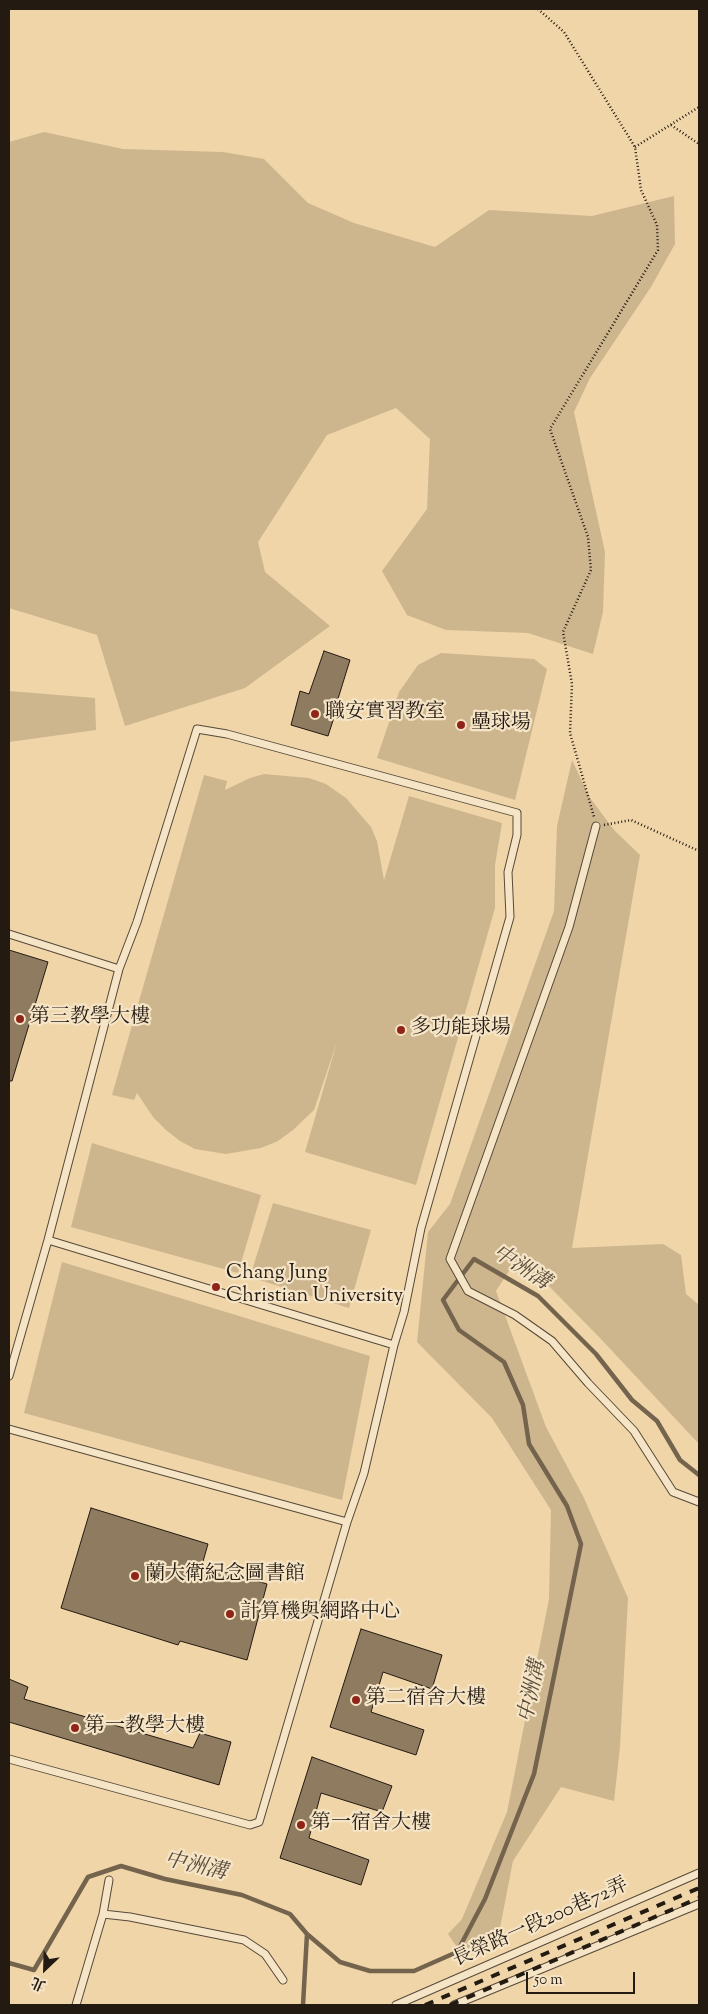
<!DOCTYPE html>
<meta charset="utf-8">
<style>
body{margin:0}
#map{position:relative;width:708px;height:2014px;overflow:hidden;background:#f0d5a8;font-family:"Sorts Mill Goudy","Noto Serif TC",serif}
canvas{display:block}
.frame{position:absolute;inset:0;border:10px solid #231a12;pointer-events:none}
.north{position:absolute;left:20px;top:1944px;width:50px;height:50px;-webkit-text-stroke:4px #f5e4c6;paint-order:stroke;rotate:204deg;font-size:14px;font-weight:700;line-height:20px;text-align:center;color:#231a12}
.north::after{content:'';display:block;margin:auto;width:18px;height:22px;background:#231a12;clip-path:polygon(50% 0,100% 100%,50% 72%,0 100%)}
.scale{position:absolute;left:526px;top:1972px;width:109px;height:22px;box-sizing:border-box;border:2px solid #231a12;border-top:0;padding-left:6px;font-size:15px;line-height:18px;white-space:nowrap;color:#231a12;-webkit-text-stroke:4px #f5e4c6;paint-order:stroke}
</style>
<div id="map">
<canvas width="708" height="2014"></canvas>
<div class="frame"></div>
<div class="north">北</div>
<div class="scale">50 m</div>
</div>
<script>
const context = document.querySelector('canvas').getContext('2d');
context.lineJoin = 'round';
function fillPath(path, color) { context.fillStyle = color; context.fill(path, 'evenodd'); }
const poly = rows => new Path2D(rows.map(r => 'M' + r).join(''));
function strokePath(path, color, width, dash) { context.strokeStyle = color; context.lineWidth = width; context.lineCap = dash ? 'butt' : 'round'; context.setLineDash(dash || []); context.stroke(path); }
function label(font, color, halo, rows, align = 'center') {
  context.font = font + ' "Sorts Mill Goudy","Noto Serif TC",serif'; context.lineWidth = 4.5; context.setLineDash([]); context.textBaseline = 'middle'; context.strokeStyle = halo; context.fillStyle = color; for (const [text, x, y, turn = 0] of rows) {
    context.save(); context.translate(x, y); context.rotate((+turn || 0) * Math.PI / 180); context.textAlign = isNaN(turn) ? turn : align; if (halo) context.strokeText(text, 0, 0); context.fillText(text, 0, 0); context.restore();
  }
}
const green = poly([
 [44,132,123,149,223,152,264,159,308,203,354,223,435,247,489,210,592,216,674,196,675,244,651,287,590,378,574,412,605,552,603,612,593,654,528,633,446,630,407,615,382,571,427,509,430,439,396,408,327,435,258,542,265,572,330,626,245,688,125,726,97,635,9,608,9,142],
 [441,653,534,659,547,669,515,800,377,758,399,692,418,665],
 [9,691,95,698,96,730,9,742],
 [572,760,590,798,615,831,640,855,572,1248,663,1244,681,1255,686,1294,699,1305,699,1444,600,1338,540,1277,509,1271,496,1291,546,1427,583,1496,628,1598,620,1747,614,1801,561,1787,513,1861,497,1943,459,1950,448,1934,462,1919,507,1812,549,1599,551,1510,492,1418,417,1342,428,1232,450,1204,554,911,557,826],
 [264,774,309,778,326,784,346,798,371,827,377,841,384,880,409,796,502,823,495,865,495,908,416,1185,305,1152,337,1042,314,1110,293,1130,278,1141,261,1148,226,1154,195,1149,180,1141,166,1130,153,1117,137,1093,134,1100,112,1095,204,775,227,781,225,790,250,778],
 [92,1143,261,1195,238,1273,71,1227],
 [273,1203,371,1230,349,1308,250,1277],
 [62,1262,370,1356,342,1500,24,1413]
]);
const stream = poly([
 [9,1963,34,1970,88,1877,121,1866,165,1879,242,1895,290,1914,307,1934,340,1962,370,1971,414,1971,457,1952,485,1899,534,1774,581,1544,567,1506,529,1444,523,1405,504,1362,459,1330,443,1300,474,1259,538,1296,596,1354,632,1400,657,1421,680,1460,699,1475],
 [303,2005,307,1934]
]);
const building = poly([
 [324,651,350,660,337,702,339,702,328,736,291,725,300,691,309,694,324,651],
 [9,950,48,962,12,1081,9,1081,9,950],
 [91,1508,208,1544,202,1565,267,1584,247,1660,180,1641,178,1645,61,1608,91,1508],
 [361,1629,442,1655,432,1689,383,1672,371,1712,424,1730,416,1755,330,1727,361,1629],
 [9,1679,28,1687,24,1699,193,1748,200,1733,231,1742,219,1785,9,1722,9,1679],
 [312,1757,392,1786,382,1812,321,1793,309,1838,369,1860,361,1885,280,1858,312,1757]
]);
const path = poly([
 [538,9,564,32,635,147,641,190,657,225,658,250,550,429,588,537,591,570,563,632,572,684,570,733,594,817],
 [671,125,699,144],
 [635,147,699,107],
 [604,825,631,820,699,851]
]);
const service = poly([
 [596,826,569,927,450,1259,468,1291,515,1315,552,1341,588,1383,634,1431,673,1492,699,1502],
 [9,934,119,969],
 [48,1240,394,1345],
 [9,1376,48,1240,119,969,137,922,197,729,227,734,517,813,517,835,508,872,510,917,421,1228,404,1312,394,1345,364,1473,347,1522,259,1822,250,1825,9,1759],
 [9,1429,347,1522],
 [103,1914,109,1880],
 [76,2005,103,1914,130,1917,244,1940,265,1954,283,1980],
 [396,2005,699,1873],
 [454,2005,699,1904]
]);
const rail = poly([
 [425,2005,699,1888],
 [450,2005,699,1898]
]);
const markers = [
 [315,714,5,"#8f2418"],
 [461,725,5,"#8f2418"],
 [20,1019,5,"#8f2418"],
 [401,1030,5,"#8f2418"],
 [216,1287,5,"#8f2418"],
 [135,1576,5,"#8f2418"],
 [230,1614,5,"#8f2418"],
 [356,1700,5,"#8f2418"],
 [75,1728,5,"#8f2418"],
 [301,1825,5,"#8f2418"]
];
const poiNames = [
 ["職安實習教室",325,714],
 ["壘球場",471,725],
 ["第三教學大樓",30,1019],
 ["多功能球場",411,1030],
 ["Chang Jung",226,1275],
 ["Christian University",226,1298],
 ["蘭大衛紀念圖書館",145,1576],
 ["計算機與網路中心",240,1614],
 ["第二宿舍大樓",366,1700],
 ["第一教學大樓",85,1728],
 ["第一宿舍大樓",311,1825]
];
const streetNames = [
 ["長榮路一段200巷72弄",541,1924,-24]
];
const waterNames = [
 ["中洲溝",520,1269,33],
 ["中洲溝",534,1692,-78],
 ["中洲溝",195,1868,13]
];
fillPath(green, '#cdb58e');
strokePath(stream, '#74644d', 4.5);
fillPath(building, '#8e7b60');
strokePath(building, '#231a12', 1);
strokePath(service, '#564938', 9);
strokePath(path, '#231a12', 2.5, [1, 2.5]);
strokePath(service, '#f5e4c6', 7);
strokePath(rail, '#231a12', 4, [9, 9]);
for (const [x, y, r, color] of markers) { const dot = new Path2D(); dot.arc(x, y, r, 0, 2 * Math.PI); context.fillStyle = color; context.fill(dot); strokePath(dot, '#f5e4c6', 2); }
label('20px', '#231a12', '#f5e4c6', poiNames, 'left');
label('20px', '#231a12', '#f5e4c6', streetNames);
label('italic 21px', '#594b3a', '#f5e4c6', waterNames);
</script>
